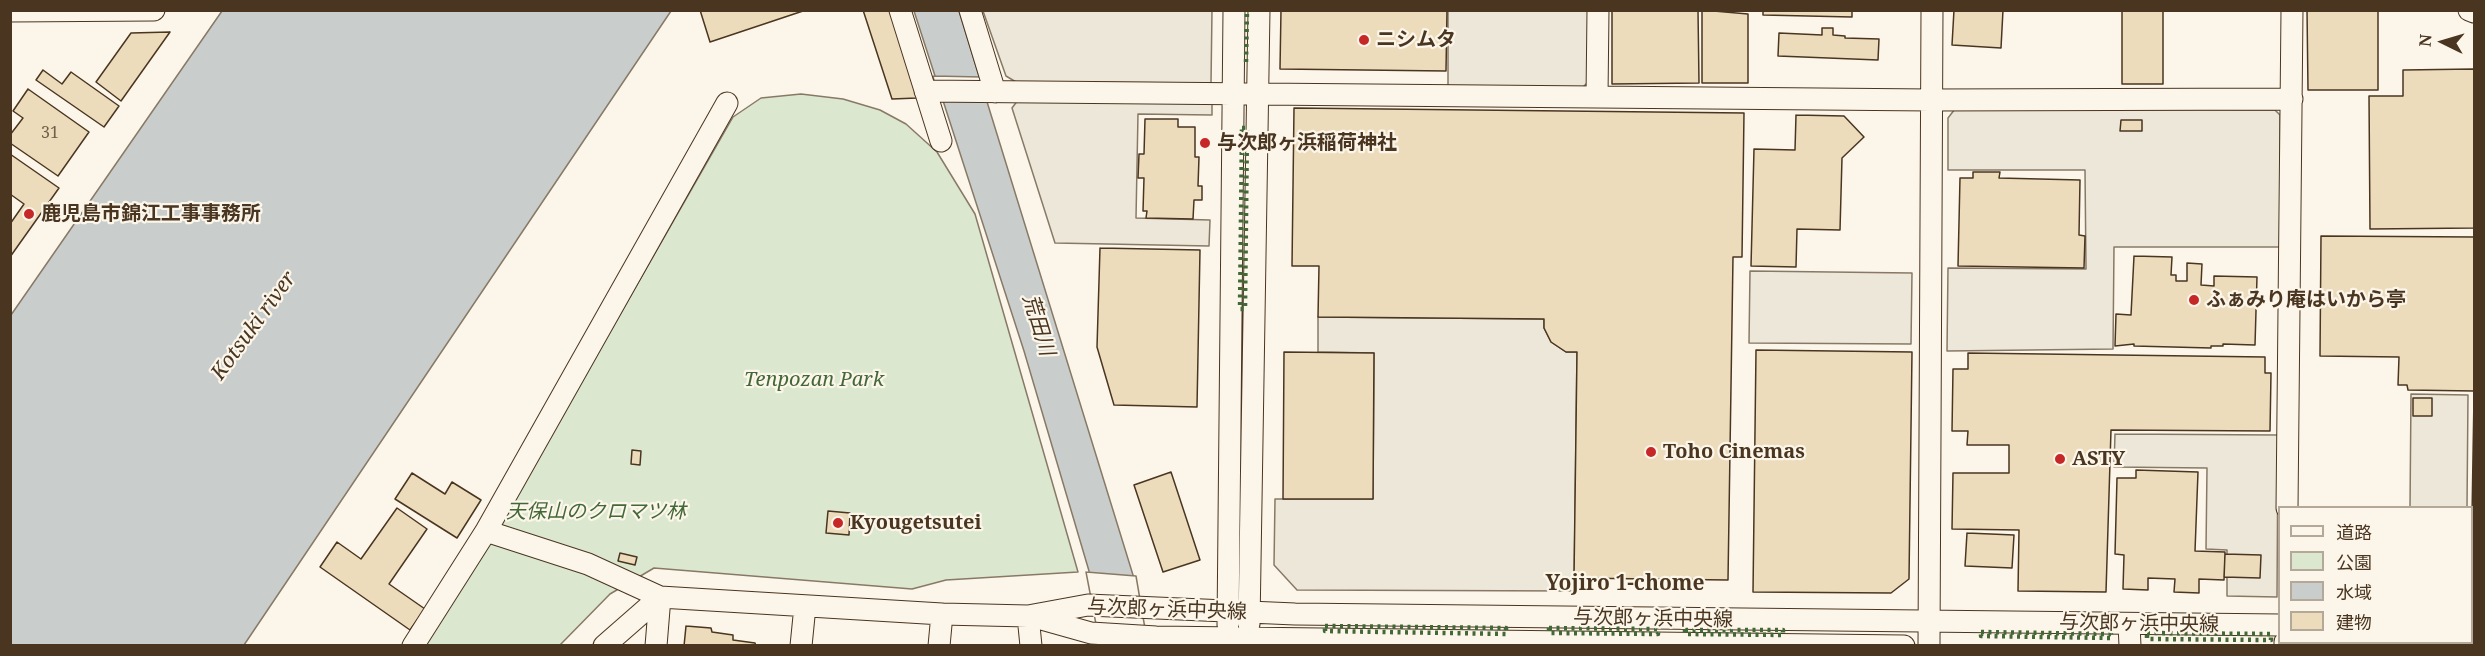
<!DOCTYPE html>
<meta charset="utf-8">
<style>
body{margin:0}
#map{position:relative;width:2485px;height:656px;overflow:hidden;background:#fbf6e9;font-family:"Noto Serif","Noto Sans JP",serif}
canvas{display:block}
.frame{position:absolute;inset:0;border:12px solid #4a3520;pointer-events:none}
.legend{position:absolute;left:2278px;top:506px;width:195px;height:138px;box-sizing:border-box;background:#fbf6e9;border:2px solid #b4a999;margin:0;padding:8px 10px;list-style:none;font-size:18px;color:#4a3520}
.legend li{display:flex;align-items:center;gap:12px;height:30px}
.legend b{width:30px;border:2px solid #b4a999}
.north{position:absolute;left:2413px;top:12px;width:60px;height:60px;-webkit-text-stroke:4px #fbf6e9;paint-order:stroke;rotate:275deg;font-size:16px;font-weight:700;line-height:24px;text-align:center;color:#4a3520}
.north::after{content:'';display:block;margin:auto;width:21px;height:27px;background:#4a3520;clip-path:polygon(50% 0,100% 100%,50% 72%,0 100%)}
</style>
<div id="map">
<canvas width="2485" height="656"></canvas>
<div class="frame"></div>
<ul class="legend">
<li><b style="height:8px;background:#fbf6e9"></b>道路</li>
<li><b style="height:16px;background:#dce7d0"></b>公園</li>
<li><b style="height:16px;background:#c9cecd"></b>水域</li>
<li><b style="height:16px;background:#ecdcbc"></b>建物</li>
</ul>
<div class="north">N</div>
</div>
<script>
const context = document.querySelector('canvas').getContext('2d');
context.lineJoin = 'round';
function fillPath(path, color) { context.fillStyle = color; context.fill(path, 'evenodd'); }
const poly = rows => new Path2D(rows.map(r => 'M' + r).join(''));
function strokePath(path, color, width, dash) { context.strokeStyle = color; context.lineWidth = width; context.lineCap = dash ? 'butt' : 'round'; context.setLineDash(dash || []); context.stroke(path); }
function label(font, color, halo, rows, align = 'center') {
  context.font = font + ' "Noto Serif","Noto Sans JP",serif'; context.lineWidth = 4.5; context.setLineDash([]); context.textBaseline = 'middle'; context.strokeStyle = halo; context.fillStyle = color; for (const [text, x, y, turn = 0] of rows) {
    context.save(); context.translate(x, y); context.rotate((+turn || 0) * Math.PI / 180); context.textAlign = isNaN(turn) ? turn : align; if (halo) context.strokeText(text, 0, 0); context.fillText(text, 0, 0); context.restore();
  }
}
const green = poly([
 [801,94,843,99,880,110,906,124,937,152,975,214,1078,572,946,580,912,589,654,568,610,594,560,645,423,646,484,552,733,117,761,98,801,94]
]);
const parking = poly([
 [983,11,1212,11,1211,83,1016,82,1006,76,983,11],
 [1448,11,1589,11,1588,82,1580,90,1448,86,1448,11],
 [1018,100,1212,102,1212,115,1138,114,1136,218,1210,220,1209,246,1055,243,1012,108,1018,100],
 [1955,109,2275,110,2280,115,2280,247,2114,247,2113,349,1947,351,1948,268,2086,269,2085,170,1948,170,1948,118,1955,109],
 [1750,271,1912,273,1911,344,1749,343,1750,271],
 [1318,317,1544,319,1544,328,1551,342,1566,352,1577,352,1574,591,1297,590,1274,565,1275,499,1373,499,1374,353,1318,352,1318,317],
 [2411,394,2468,395,2467,507,2410,508,2411,394],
 [2115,434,2278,435,2277,597,2227,596,2227,550,2206,549,2207,468,2114,467,2115,434]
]);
const water = poly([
 [222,11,671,11,244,645,11,645,11,315,222,11],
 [914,11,959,11,1133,575,1145,645,1102,645,1089,571,1024,351,914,11]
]);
const pier = poly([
 [933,76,982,77,990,101,938,100,933,76],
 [1086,572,1136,576,1148,646,1100,645,1086,572]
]);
const building = poly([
 [700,10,806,10,710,42,700,10],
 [863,10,890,10,917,98,892,99,863,10],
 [1281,10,1447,10,1446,71,1280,69,1281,10],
 [1612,10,1698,10,1699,83,1612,84,1612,10],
 [1702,10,1748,14,1748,83,1702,83,1702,10],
 [1763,10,1852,10,1852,17,1763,15,1763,10],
 [1954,10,2003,10,2001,48,1952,45,1954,10],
 [2122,10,2163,10,2163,84,2122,84,2122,10],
 [2307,10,2378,10,2378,90,2308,90,2307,10],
 [1822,28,1833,28,1833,35,1845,36,1845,38,1879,39,1878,60,1778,56,1779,33,1822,35,1822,28],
 [170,32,121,101,96,82,131,33,170,32],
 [2474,69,2474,228,2370,229,2369,96,2403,96,2403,70,2474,69],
 [43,70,62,84,71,72,119,106,104,127,36,80,43,70],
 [28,89,89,132,58,176,10,143,10,135,23,118,13,111,28,89],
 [1294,108,1744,113,1742,257,1733,257,1728,580,1574,578,1577,352,1566,352,1551,342,1544,328,1544,319,1318,317,1319,266,1292,266,1294,108],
 [1796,115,1844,116,1864,137,1842,158,1840,230,1797,229,1796,267,1751,266,1754,149,1795,150,1796,115],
 [1145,119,1178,119,1178,127,1195,127,1195,157,1199,157,1198,186,1202,186,1202,200,1194,200,1193,219,1146,218,1147,211,1143,211,1144,178,1138,178,1139,154,1144,154,1145,119],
 [2121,120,2142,120,2142,131,2120,131,2121,120],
 [10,154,59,188,10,257,10,224,24,204,10,194,10,154],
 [1973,172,2000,172,1999,178,2080,180,2079,235,2085,236,2084,268,1958,266,1960,178,1973,178,1973,172],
 [2321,236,2474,237,2474,391,2408,390,2407,385,2398,385,2399,357,2320,356,2321,236],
 [1100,248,1200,250,1197,407,1114,405,1097,347,1100,248],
 [2134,256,2172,257,2171,275,2176,275,2176,281,2187,281,2187,263,2202,264,2201,285,2214,286,2214,276,2257,277,2255,345,2223,344,2223,346,2211,346,2211,348,2134,346,2134,344,2115,346,2116,314,2131,315,2134,256],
 [1756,350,1912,352,1909,579,1891,593,1753,592,1756,350],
 [1284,352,1374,353,1373,499,1283,499,1284,352],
 [1968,353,2265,357,2265,373,2271,373,2270,431,2111,430,2106,592,2018,591,2019,530,1952,529,1953,473,2009,473,2009,445,1967,445,1968,431,1952,431,1953,369,1968,369,1968,353],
 [2474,397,2474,516,2472,516,2474,397],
 [2413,398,2432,398,2432,416,2413,416,2413,398],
 [632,450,641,451,640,465,631,464,632,450],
 [2136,470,2198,472,2195,551,2225,552,2224,580,2199,579,2199,593,2174,592,2175,579,2148,578,2148,590,2123,589,2124,555,2115,554,2117,478,2136,478,2136,470],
 [1171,472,1200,560,1163,572,1134,485,1171,472],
 [412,473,445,494,452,482,481,500,457,538,395,499,412,473],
 [397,508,427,529,389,584,425,609,410,630,320,567,337,542,361,559,397,508],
 [828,511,850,513,849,535,826,533,828,511],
 [1967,533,2014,535,2012,568,1965,566,1967,533],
 [620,553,637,557,635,565,618,561,620,553],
 [2225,554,2261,555,2260,578,2224,577,2225,554],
 [686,626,711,628,712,632,733,635,733,640,755,643,756,646,684,646,686,626]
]);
const minor = poly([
 [900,10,941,141],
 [970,10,995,92],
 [2469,10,2474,12],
 [10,11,154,10],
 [925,91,1931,100,2292,99],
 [1597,97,1598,10],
 [2287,508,2292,10],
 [486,531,588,564,660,597,942,614,1028,616,1088,605,1295,614,2280,625],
 [1028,616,1031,646],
 [1034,617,1091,633,1156,637,1904,646],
 [1249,624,1259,10],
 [2129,624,2130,646],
 [1228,625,1234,10],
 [2472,625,2474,625],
 [2411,642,2411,646],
 [413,646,486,531,727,103],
 [604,646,660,597],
 [656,646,660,597],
 [801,646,805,606],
 [939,646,942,614],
 [1929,646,1932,10],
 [2285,646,2285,642]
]);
const hedge = poly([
 [1246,62,1247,10],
 [1242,128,1247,128,1245,309,1240,309,1242,128],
 [1325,626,1506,628,1506,634,1325,631,1325,626],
 [1549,628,1658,629,1658,634,1549,633,1549,628],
 [1685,630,1783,630,1783,635,1685,634,1685,630],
 [1981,632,2111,634,2111,638,1981,636,1981,632],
 [2147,633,2271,634,2271,640,2147,639,2147,633],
 [2472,636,2474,636],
 [2472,640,2474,640]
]);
const markers = [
 [1364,40,6,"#c62828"],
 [1205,143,6,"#c62828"],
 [29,214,6,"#c62828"],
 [2194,300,6,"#c62828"],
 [1651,452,6,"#c62828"],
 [2060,459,6,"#c62828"],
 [838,523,6,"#c62828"]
];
const numberNames = [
 ["31",50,133]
];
const poiNames = [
 ["ニシムタ",1376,40],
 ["与次郎ヶ浜稲荷神社",1217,143],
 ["鹿児島市錦江工事事務所",41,214],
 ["ふぁみり庵はいから亭",2206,300],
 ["Toho Cinemas",1663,452],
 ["ASTY",2072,459],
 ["Kyougetsutei",850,523]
];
const parkNames = [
 ["Tenpozan Park",814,380],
 ["天保山のクロマツ林",596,512]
];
const streetNames = [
 ["与次郎ヶ浜中央線",1167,610,2],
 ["与次郎ヶ浜中央線",1653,619,1],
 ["与次郎ヶ浜中央線",2139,624,1]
];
const waterNames = [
 ["荒田川",1038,325,73],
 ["Kotsuki river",254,326,-54]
];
const neighbourhoodNames = [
 ["Yojiro 1-chome",1625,584]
];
fillPath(green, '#dce7d0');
strokePath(green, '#887966', 1.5);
fillPath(parking, '#ede7d9');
strokePath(parking, '#887966', 1.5);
fillPath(water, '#c9cecd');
strokePath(water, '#887966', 1.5);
fillPath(pier, '#fbf6e9');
strokePath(pier, '#887966', 1.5);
fillPath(building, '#ecdcbc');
strokePath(building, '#4a3520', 1.5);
strokePath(minor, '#4a3520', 23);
strokePath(minor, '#fbf6e9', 21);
strokePath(hedge, '#436837', 4.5, [3, 4.5]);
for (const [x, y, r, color] of markers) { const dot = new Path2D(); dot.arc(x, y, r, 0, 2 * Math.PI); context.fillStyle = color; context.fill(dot); strokePath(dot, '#fbf6e9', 2); }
label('16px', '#725f47', null, numberNames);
label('bold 20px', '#4a3520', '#fbf6e9', poiNames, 'left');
label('italic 20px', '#436837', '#fbf6e9', parkNames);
label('20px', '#4a3520', '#fbf6e9', streetNames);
label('italic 21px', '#4a3520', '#fbf6e9', waterNames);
label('bold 21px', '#4a3520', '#fbf6e9', neighbourhoodNames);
</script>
